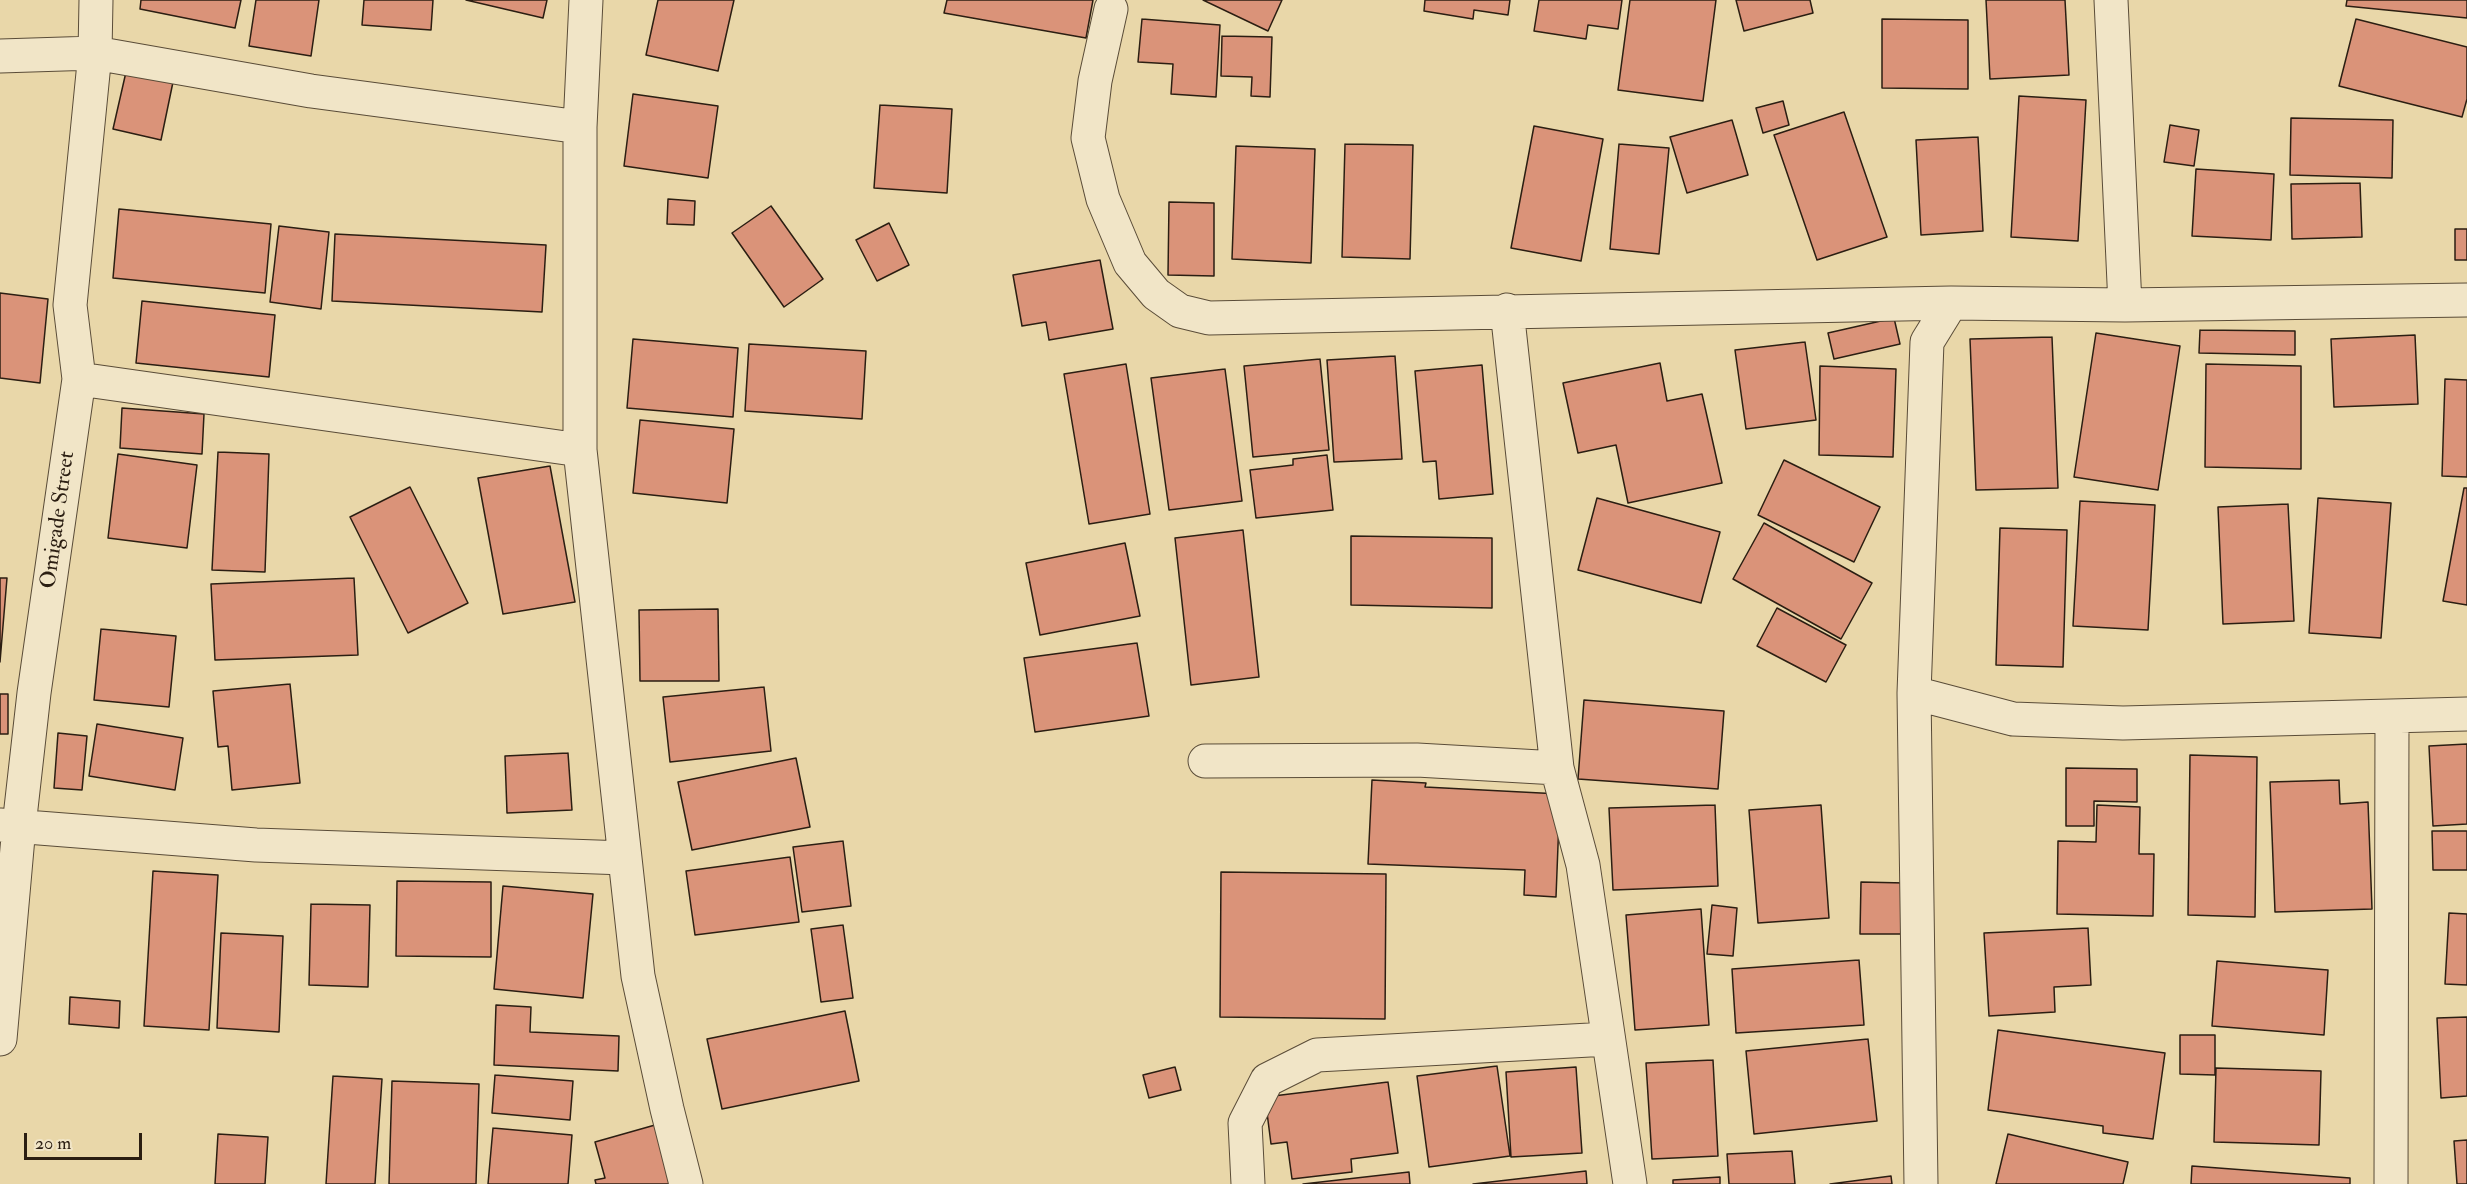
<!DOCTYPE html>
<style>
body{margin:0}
#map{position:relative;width:2467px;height:1184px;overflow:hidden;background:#e9d7a9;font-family:"IM FELL Double Pica",serif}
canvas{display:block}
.scale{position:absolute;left:24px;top:1133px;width:118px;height:27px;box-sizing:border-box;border:3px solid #2b1e12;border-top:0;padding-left:8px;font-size:18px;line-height:21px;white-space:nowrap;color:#2b1e12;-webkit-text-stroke:4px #f1e5c7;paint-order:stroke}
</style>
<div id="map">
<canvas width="2467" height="1184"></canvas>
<div class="scale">20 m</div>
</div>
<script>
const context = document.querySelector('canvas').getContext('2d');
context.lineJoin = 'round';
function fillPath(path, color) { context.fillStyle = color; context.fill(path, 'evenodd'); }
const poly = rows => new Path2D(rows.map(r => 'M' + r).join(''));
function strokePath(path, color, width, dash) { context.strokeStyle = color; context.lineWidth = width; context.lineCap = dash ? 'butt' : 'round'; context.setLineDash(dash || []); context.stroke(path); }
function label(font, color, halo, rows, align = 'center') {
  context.font = font + ' "IM FELL Double Pica",serif'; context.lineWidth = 4.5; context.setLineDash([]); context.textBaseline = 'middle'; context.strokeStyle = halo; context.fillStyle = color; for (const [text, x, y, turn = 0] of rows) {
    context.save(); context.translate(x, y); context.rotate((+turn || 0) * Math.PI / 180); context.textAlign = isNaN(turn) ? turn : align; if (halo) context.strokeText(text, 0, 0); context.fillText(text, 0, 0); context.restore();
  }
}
const building = poly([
 [141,0,241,0,235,28,140,9,141,0],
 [256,0,319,0,311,56,249,46,256,0],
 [364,0,433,0,431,30,362,25,364,0],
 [466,0,547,0,543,18,466,0],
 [658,0,734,0,718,71,646,55,658,0],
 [947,0,1093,0,1086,38,944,13,947,0],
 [1203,0,1282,0,1268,31,1203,0],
 [1425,0,1510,0,1508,15,1474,10,1473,19,1424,11,1425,0],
 [1539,0,1622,0,1618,29,1588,25,1586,39,1534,31,1539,0],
 [1630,0,1716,0,1703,101,1618,90,1630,0],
 [1736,0,1810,0,1813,13,1744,31,1736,0],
 [1986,0,2065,0,2069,75,1990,79,1986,0],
 [2347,0,2467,0,2467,18,2346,6,2347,0],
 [1142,19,1220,25,1216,97,1171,94,1173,64,1138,62,1142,19],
 [1882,19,1968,20,1968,89,1882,88,1882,19],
 [2356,19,2467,47,2467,99,2462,117,2339,86,2356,19],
 [1222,36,1272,37,1270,97,1251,96,1252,77,1221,76,1222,36],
 [126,72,173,82,161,140,113,129,126,72],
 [633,94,718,106,708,178,624,166,633,94],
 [2019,96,2086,100,2078,241,2011,237,2019,96],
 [1783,101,1789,125,1763,133,1756,108,1783,101],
 [880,105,952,109,947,193,874,188,880,105],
 [1844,112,1887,237,1817,260,1774,135,1844,112],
 [2291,118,2393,120,2392,178,2290,175,2291,118],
 [1732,120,1748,175,1687,193,1670,137,1732,120],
 [2170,125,2199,130,2194,166,2164,162,2170,125],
 [1534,126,1603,139,1581,261,1511,248,1534,126],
 [1978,137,1983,231,1921,235,1916,140,1978,137],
 [1345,144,1413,145,1410,259,1342,257,1345,144],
 [1619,144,1669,148,1659,254,1610,249,1619,144],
 [1236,146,1315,149,1311,263,1232,259,1236,146],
 [2196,169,2274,174,2271,240,2192,236,2196,169],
 [2360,183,2362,237,2292,239,2291,184,2360,183],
 [668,199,695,201,694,225,667,224,668,199],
 [1169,202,1214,203,1214,276,1168,275,1169,202],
 [771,206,823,279,784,307,732,233,771,206],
 [119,209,271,224,265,293,113,278,119,209],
 [889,223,909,265,877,281,856,240,889,223],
 [279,226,329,232,321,309,270,302,279,226],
 [2455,229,2467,229,2467,260,2455,260,2455,229],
 [335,234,546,245,542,312,332,301,335,234],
 [1100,260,1113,329,1049,340,1046,322,1022,326,1013,275,1100,260],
 [0,293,48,299,40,383,0,378,0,293],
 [142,301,275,315,269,377,136,363,142,301],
 [1894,318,1900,344,1834,359,1828,333,1894,318],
 [2200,330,2295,331,2295,355,2199,353,2200,330],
 [2096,333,2180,346,2158,490,2074,477,2096,333],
 [2415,335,2418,404,2334,407,2331,339,2415,335],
 [2052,337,2058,488,1976,490,1970,339,2052,337],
 [633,339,738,348,733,417,627,408,633,339],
 [1805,342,1816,420,1746,429,1735,350,1805,342],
 [749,344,866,351,862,419,745,411,749,344],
 [1395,356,1402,459,1334,462,1327,360,1395,356],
 [1320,359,1329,450,1253,457,1244,366,1320,359],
 [1660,363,1667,401,1702,394,1722,483,1628,503,1616,445,1578,453,1563,383,1660,363],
 [1126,364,1150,514,1089,524,1064,374,1126,364],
 [2206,364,2301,366,2301,469,2205,467,2206,364],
 [1482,365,1493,494,1439,499,1436,461,1423,462,1415,371,1482,365],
 [1820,366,1896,369,1893,457,1819,455,1820,366],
 [1225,369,1242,501,1169,510,1151,378,1225,369],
 [2445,379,2467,380,2467,477,2442,476,2445,379],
 [122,408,204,414,202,454,120,448,122,408],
 [640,420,734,429,727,503,633,493,640,420],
 [218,452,269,454,265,572,212,570,218,452],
 [118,454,197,465,187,548,108,538,118,454],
 [1327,455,1333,510,1256,518,1250,470,1293,465,1293,459,1327,455],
 [1784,460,1880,507,1854,562,1758,515,1784,460],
 [550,466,575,602,503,614,478,478,550,466],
 [410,487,468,603,408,633,350,517,410,487],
 [2464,488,2467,488,2467,605,2443,601,2464,488],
 [1597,498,1720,532,1701,603,1578,570,1597,498],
 [2318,498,2391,503,2381,638,2309,633,2318,498],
 [2080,501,2155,505,2148,630,2073,626,2080,501],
 [2288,504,2294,621,2223,624,2218,507,2288,504],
 [1764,523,1872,583,1841,639,1733,579,1764,523],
 [2000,528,2067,530,2063,667,1996,665,2000,528],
 [1243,530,1259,677,1191,685,1175,538,1243,530],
 [1351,536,1492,538,1492,608,1351,605,1351,536],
 [1125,543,1140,616,1040,635,1026,563,1125,543],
 [0,578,7,578,0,662,0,578],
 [354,578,358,655,215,660,211,584,354,578],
 [1777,608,1846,645,1826,682,1757,646,1777,608],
 [718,609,719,681,640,681,639,610,718,609],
 [101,629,176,636,169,707,94,700,101,629],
 [1137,643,1149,716,1035,732,1024,658,1137,643],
 [290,684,300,783,232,790,228,746,218,747,213,691,290,684],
 [764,687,771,751,670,762,663,697,764,687],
 [0,694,8,694,8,734,0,734,0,694],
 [1584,700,1724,711,1718,789,1578,779,1584,700],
 [97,724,183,738,175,790,89,776,97,724],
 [58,733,87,736,82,790,54,788,58,733],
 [2467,744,2467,824,2433,826,2429,746,2467,744],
 [568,753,572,810,507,813,505,756,568,753],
 [2190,755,2257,757,2255,917,2188,915,2190,755],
 [796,758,810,827,692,850,678,782,796,758],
 [2066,768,2137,769,2137,802,2094,801,2094,826,2066,826,2066,768],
 [1372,780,1426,783,1425,787,1560,794,1556,897,1524,895,1525,870,1368,864,1372,780],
 [2339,780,2340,804,2368,802,2372,909,2275,912,2270,782,2339,780],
 [1715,805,1718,886,1613,890,1609,808,1715,805],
 [1821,805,1829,918,1758,923,1749,810,1821,805],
 [2097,805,2140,807,2139,854,2154,854,2153,916,2057,914,2058,841,2096,842,2097,805],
 [2432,831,2467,831,2467,870,2433,870,2432,831],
 [843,841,851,906,802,912,793,847,843,841],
 [790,857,799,922,695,935,686,871,790,857],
 [153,871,218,875,209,1030,144,1026,153,871],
 [1221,872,1386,874,1385,1019,1220,1017,1221,872],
 [397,881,491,882,491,957,396,956,397,881],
 [1861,882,1905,883,1905,934,1860,934,1861,882],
 [503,886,593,894,583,998,494,989,503,886],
 [311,904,370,905,368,987,309,985,311,904],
 [1712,905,1737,908,1733,956,1707,954,1712,905],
 [1701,909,1709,1025,1635,1030,1626,915,1701,909],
 [2449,913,2467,914,2467,985,2445,984,2449,913],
 [843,925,853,998,821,1002,811,929,843,925],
 [2088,928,2091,985,2054,987,2055,1012,1989,1016,1984,933,2088,928],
 [221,933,283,936,279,1032,217,1028,221,933],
 [1859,960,1864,1025,1736,1033,1732,969,1859,960],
 [2217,961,2328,970,2324,1035,2212,1026,2217,961],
 [70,997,120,1001,119,1028,69,1024,70,997],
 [496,1005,531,1007,530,1032,619,1036,618,1071,494,1065,496,1005],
 [845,1011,859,1081,722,1109,707,1039,845,1011],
 [2467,1017,2467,1096,2441,1098,2437,1018,2467,1017],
 [1998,1030,2165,1053,2153,1139,2103,1133,2103,1126,1988,1110,1998,1030],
 [2180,1035,2215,1035,2215,1075,2180,1074,2180,1035],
 [1868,1039,1877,1121,1754,1134,1746,1051,1868,1039],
 [1713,1060,1718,1156,1652,1159,1646,1063,1713,1060],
 [1497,1066,1510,1156,1429,1167,1417,1076,1497,1066],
 [1175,1067,1181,1090,1149,1098,1143,1075,1175,1067],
 [1576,1067,1582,1153,1511,1157,1506,1072,1576,1067],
 [2216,1068,2321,1071,2319,1145,2214,1142,2216,1068],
 [495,1075,573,1081,570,1120,492,1113,495,1075],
 [333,1076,382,1079,375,1184,326,1184,333,1076],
 [392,1081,479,1084,476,1184,389,1184,392,1081],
 [1388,1082,1398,1153,1351,1159,1352,1172,1292,1179,1287,1142,1271,1144,1265,1097,1388,1082],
 [655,1125,672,1184,596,1184,595,1180,605,1178,595,1142,655,1125],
 [493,1128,572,1135,568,1184,488,1184,493,1128],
 [218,1134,268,1137,265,1184,215,1184,218,1134],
 [2008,1134,2128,1162,2123,1184,1996,1184,2008,1134],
 [2467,1140,2467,1184,2457,1184,2454,1141,2467,1140],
 [1792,1151,1795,1184,1729,1184,1727,1154,1792,1151],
 [2192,1166,2350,1178,2350,1184,2191,1184,2192,1166],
 [1586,1171,1587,1184,1473,1184,1586,1171],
 [1409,1172,1410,1184,1303,1184,1409,1172],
 [1891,1176,1892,1184,1830,1184,1891,1176],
 [1720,1177,1720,1184,1673,1184,1673,1180,1720,1177]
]);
const street = poly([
 [586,0,580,127,580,450,638,976,667,1109,686,1184],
 [2111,0,2125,305],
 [1111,9,1095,81,1088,138,1103,199,1130,263,1156,294,1180,311,1209,318,1951,303,2125,305,2467,300],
 [0,56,95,53,311,91,580,127],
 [1507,310,1557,768,1583,865,1630,1184],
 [79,379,580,450],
 [1914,693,2013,719,2123,723,2467,714],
 [1205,761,1417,760,1557,768],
 [0,825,256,845,625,858],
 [0,1039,19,826,34,693,79,379,70,305,95,53,96,0],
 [1248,1184,1245,1123,1267,1080,1317,1055,1608,1039],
 [1921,1184,1914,693,1927,342,1951,303],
 [2391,1184,2392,717]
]);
const streetNames = [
 ["Omigade Street",59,520,-82]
];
fillPath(building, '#da9379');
strokePath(building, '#2b1e12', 1.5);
strokePath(street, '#5a4c38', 35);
strokePath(street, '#f1e5c7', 33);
label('22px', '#2b1e12', '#f1e5c7', streetNames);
</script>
